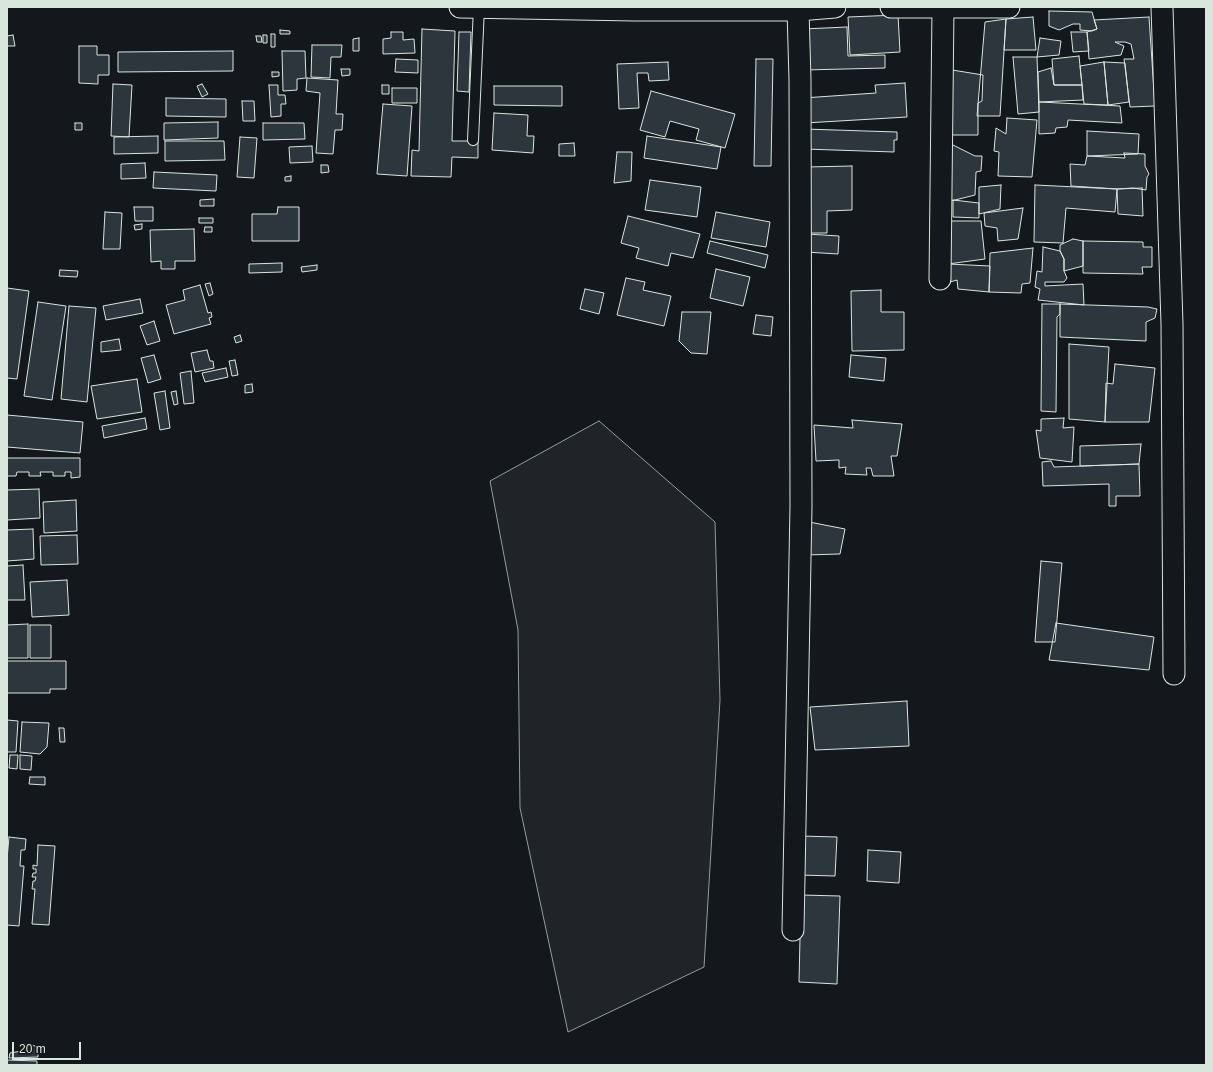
<!DOCTYPE html>
<style>
body{margin:0}
#map{position:relative;width:1213px;height:1072px;overflow:hidden;background:#14181c;font-family:Helvetica,sans-serif}
canvas{display:block}
.frame{position:absolute;inset:0;border:8px solid #d8e6dc;pointer-events:none}
.scale{position:absolute;left:12px;top:1042px;width:69px;height:18px;box-sizing:border-box;border:2px solid #d8e6dc;border-top:0;padding-left:5px;font-size:12px;line-height:14px;white-space:nowrap;color:#d8e6dc;-webkit-text-stroke:3px #14181c;paint-order:stroke}
</style>
<div id="map">
<canvas width="1213" height="1072"></canvas>
<div class="frame"></div>
<div class="scale">20 m</div>
</div>
<script>
const context = document.querySelector('canvas').getContext('2d');
context.lineJoin = 'round';
function fillPath(path, color) { context.fillStyle = color; context.fill(path, 'evenodd'); }
const poly = rows => new Path2D(rows.map(r => 'M' + r).join(''));
function strokePath(path, color, width, dash) { context.strokeStyle = color; context.lineWidth = width; context.lineCap = dash ? 'butt' : 'round'; context.setLineDash(dash || []); context.stroke(path); }
const green = poly([
 [599,421,715,522,720,700,704,967,568,1032,520,808,518,630,490,481,599,421]
]);
const building = poly([
 [1049,11,1092,12,1097,29,1092,31,1080,30,1080,24,1073,24,1059,30,1049,26,1049,11],
 [898,15,900,52,850,55,848,17,898,15],
 [1033,17,1036,50,1004,50,1006,19,1033,17],
 [1149,17,1155,106,1130,107,1124,59,1134,59,1131,44,1125,42,1115,42,1124,46,1121,55,1089,59,1087,32,1097,29,1094,20,1149,17],
 [1006,19,1000,116,977,116,985,22,1006,19],
 [847,27,848,56,885,55,885,68,804,70,803,29,847,27],
 [422,29,455,31,452,141,478,141,478,158,452,157,451,177,411,176,412,150,419,151,422,29],
 [280,30,290,31,290,34,280,34,280,30],
 [391,32,403,32,403,40,414,39,415,53,383,54,383,39,391,38,391,32],
 [459,32,471,32,469,92,457,91,459,32],
 [1071,32,1087,32,1089,51,1073,52,1071,32],
 [271,34,275,34,275,47,271,47,271,34],
 [13,35,15,46,7,46,7,36,13,35],
 [263,35,267,35,267,43,263,43,263,35],
 [256,36,261,36,262,42,257,42,256,36],
 [359,38,359,51,353,51,353,39,359,38],
 [1040,38,1061,41,1059,55,1037,57,1040,38],
 [312,45,342,45,341,57,331,57,330,78,311,77,312,45],
 [79,46,97,46,97,55,109,55,109,75,98,75,98,84,79,83,79,46],
 [233,51,233,71,118,72,118,52,233,51],
 [282,51,305,51,306,78,297,79,297,90,283,91,282,51],
 [1079,56,1082,85,1054,85,1052,59,1079,56],
 [1013,57,1037,57,1039,112,1018,114,1013,57],
 [396,59,418,60,418,73,395,72,396,59],
 [756,59,773,59,771,166,754,166,756,59],
 [668,62,669,80,649,81,648,73,637,73,639,108,619,109,617,64,668,62],
 [1104,62,1125,63,1129,102,1108,105,1104,62],
 [1104,62,1108,105,1084,104,1080,66,1104,62],
 [1051,68,1054,85,1082,85,1083,100,1039,102,1038,72,1051,68],
 [341,69,350,69,350,75,342,76,341,69],
 [946,69,983,75,982,101,978,103,978,135,947,135,946,69],
 [272,72,279,72,279,76,272,77,272,72],
 [307,78,338,80,336,114,343,114,342,130,335,130,333,154,316,153,320,93,306,91,307,78],
 [905,83,907,117,805,123,803,98,876,93,875,85,905,83],
 [113,84,132,85,129,137,111,136,113,84],
 [202,84,208,94,202,97,197,86,202,84],
 [269,85,278,85,278,95,285,95,286,104,281,104,281,116,271,117,269,85],
 [382,85,389,85,389,94,382,94,382,85],
 [494,86,562,86,562,106,494,105,494,86],
 [392,88,417,88,417,103,392,103,392,88],
 [651,91,735,114,725,148,696,140,699,129,670,121,665,137,640,130,651,91],
 [166,98,226,99,226,117,166,116,166,98],
 [242,101,254,101,255,121,243,121,242,101],
 [1039,102,1120,106,1122,123,1068,120,1067,127,1056,128,1055,133,1039,134,1039,102],
 [383,104,412,106,407,176,377,174,383,104],
 [494,113,528,115,527,136,534,136,533,153,492,150,494,113],
 [1007,118,1037,120,1032,177,998,176,999,152,994,151,996,128,1006,134,1007,118],
 [218,122,218,138,164,140,164,123,218,122],
 [75,123,82,123,82,130,75,130,75,123],
 [263,123,304,123,305,139,263,140,263,123],
 [804,129,897,132,897,140,894,140,894,152,804,149,804,129],
 [1087,131,1139,134,1138,154,1087,156,1087,131],
 [158,136,158,153,114,154,114,137,158,136],
 [647,136,721,147,717,169,644,158,647,136],
 [240,137,257,138,254,178,237,177,240,137],
 [165,141,224,141,225,160,165,161,165,141],
 [947,142,975,156,982,156,981,171,976,172,975,195,947,202,947,142],
 [574,143,575,156,559,156,559,144,574,143],
 [312,146,313,162,290,163,289,147,312,146],
 [617,152,632,152,631,181,614,183,617,152],
 [1124,153,1145,154,1145,166,1149,174,1147,177,1146,190,1133,188,1117,189,1071,186,1070,164,1085,165,1087,156,1125,158,1124,153],
 [145,163,146,178,121,179,121,164,145,163],
 [321,165,328,165,329,172,321,173,321,165],
 [852,166,852,210,827,211,827,233,805,233,805,167,852,166],
 [154,172,217,175,216,191,153,188,154,172],
 [291,176,291,181,285,181,285,177,291,176],
 [650,180,701,187,697,217,645,210,650,180],
 [1001,185,1000,209,979,214,979,187,1001,185],
 [1035,185,1117,189,1115,212,1066,208,1063,243,1034,242,1035,185],
 [1142,188,1143,216,1118,214,1117,189,1142,188],
 [214,199,214,206,200,206,200,200,214,199],
 [953,200,979,203,979,218,953,217,953,200],
 [134,207,153,207,153,221,135,221,134,207],
 [278,207,299,207,299,241,252,241,252,214,277,214,278,207],
 [1023,208,1018,239,998,241,997,228,985,226,984,213,1023,208],
 [105,212,122,213,120,249,103,249,105,212],
 [716,212,770,222,766,247,711,238,716,212],
 [628,216,700,234,693,258,671,253,668,266,636,258,639,248,621,243,628,216],
 [199,218,213,218,213,223,199,223,199,218],
 [946,221,981,221,985,259,948,264,946,221],
 [142,224,142,229,135,230,134,225,142,224],
 [205,227,212,227,212,232,204,232,205,227],
 [194,229,195,261,175,261,175,269,161,269,161,261,151,262,150,230,194,229],
 [807,234,839,236,838,254,806,252,807,234],
 [1073,239,1083,241,1083,266,1064,271,1064,259,1060,251,1060,245,1073,239],
 [710,241,768,255,765,268,707,253,710,241],
 [1083,241,1143,242,1143,247,1152,247,1152,267,1142,267,1143,274,1083,273,1083,241],
 [1043,247,1060,251,1064,259,1064,271,1067,278,1064,282,1045,282,1045,286,1083,284,1084,305,1038,300,1040,289,1035,287,1037,271,1042,272,1043,247],
 [1033,248,1030,283,1022,284,1021,293,989,292,990,253,1033,248],
 [282,263,282,272,249,273,249,264,282,263],
 [948,264,990,266,989,292,958,289,957,280,950,282,948,264],
 [317,265,317,270,302,272,301,267,317,265],
 [716,269,750,277,743,306,710,298,716,269],
 [60,270,78,271,77,277,59,276,60,270],
 [626,278,645,282,643,290,671,296,664,326,617,315,626,278],
 [210,283,213,294,209,296,205,284,210,283],
 [200,285,208,313,211,312,212,317,209,318,211,324,174,334,166,305,185,300,183,290,200,285],
 [7,288,29,291,17,379,7,378,7,288],
 [585,289,604,293,599,314,580,309,585,289],
 [881,290,881,312,904,312,904,350,852,351,851,291,881,290],
 [140,299,143,313,106,320,103,306,140,299],
 [38,302,66,306,52,400,24,396,38,302],
 [1042,304,1060,304,1060,314,1057,317,1056,412,1041,411,1042,304],
 [1060,304,1148,307,1157,309,1155,318,1146,322,1146,341,1060,337,1060,304],
 [69,306,96,308,87,402,61,399,69,306],
 [682,312,711,312,707,354,691,353,679,341,682,312],
 [756,315,773,317,771,336,753,334,756,315],
 [154,321,160,341,147,345,140,326,154,321],
 [240,335,242,341,236,343,234,337,240,335],
 [119,339,121,350,101,352,101,342,119,339],
 [1069,344,1109,347,1105,422,1069,419,1069,344],
 [207,350,210,361,213,361,214,368,195,372,191,353,207,350],
 [154,355,161,379,148,383,141,358,154,355],
 [851,355,886,358,884,381,849,377,851,355],
 [235,360,238,375,232,376,229,361,235,360],
 [1115,364,1155,368,1149,422,1105,422,1106,383,1113,384,1115,364],
 [226,368,228,377,205,382,202,373,226,368],
 [191,371,194,403,184,404,180,373,191,371],
 [137,379,142,412,97,419,91,386,137,379],
 [252,384,253,392,245,393,245,385,252,384],
 [165,391,170,428,160,430,154,393,165,391],
 [176,391,178,404,174,405,171,392,176,391],
 [7,415,83,422,80,453,7,447,7,415],
 [145,418,147,429,104,438,102,426,145,418],
 [1064,418,1063,428,1074,427,1072,462,1040,458,1036,430,1041,431,1041,419,1064,418],
 [852,420,902,424,897,456,891,456,894,476,873,476,871,468,866,468,867,475,845,474,846,467,839,468,839,460,816,461,814,425,853,428,852,420],
 [1141,444,1139,464,1080,466,1080,446,1141,444],
 [7,458,80,458,80,477,71,478,71,472,65,472,65,476,53,476,53,472,40,472,41,476,29,476,29,472,17,472,16,476,7,476,7,458],
 [1051,461,1054,467,1139,464,1140,496,1116,496,1116,506,1109,506,1109,484,1043,486,1042,462,1051,461],
 [39,489,40,518,7,520,7,490,39,489],
 [76,500,77,531,44,533,43,502,76,500],
 [804,521,845,529,840,554,804,555,804,521],
 [33,529,34,559,7,561,7,530,33,529],
 [77,535,78,564,41,565,40,536,77,535],
 [1041,561,1062,563,1055,642,1035,642,1041,561],
 [23,565,25,600,7,600,7,566,23,565],
 [67,580,69,615,32,617,30,582,67,580],
 [1056,623,1154,637,1149,670,1049,660,1056,623],
 [28,624,28,658,7,658,7,625,28,624],
 [30,625,51,625,51,658,30,658,30,625],
 [7,661,66,661,66,689,50,689,50,693,7,693,7,661],
 [907,701,909,746,815,750,810,707,907,701],
 [7,720,18,721,16,752,7,752,7,720],
 [22,722,49,723,47,747,40,754,20,752,22,722],
 [59,728,64,728,65,742,60,742,59,728],
 [10,755,18,755,17,769,9,768,10,755],
 [20,755,32,756,31,770,20,769,20,755],
 [30,777,45,777,45,785,29,784,30,777],
 [800,836,837,837,835,876,799,875,800,836],
 [9,837,26,839,25,850,21,850,20,866,24,866,19,926,7,925,7,859,9,837],
 [38,845,55,846,49,925,32,924,35,889,32,889,33,881,35,881,36,877,32,877,33,873,36,873,36,869,33,869,33,865,37,866,38,845],
 [868,850,901,852,899,883,867,881,868,850],
 [801,895,840,896,837,984,799,982,801,895],
 [24,1045,38,1046,38,1057,9,1058,10,1053,22,1051,24,1045],
 [7,1060,37,1061,37,1065,7,1065,7,1060]
]);
const lane = poly([
 [473,140,479,7]
]);
const street = poly([
 [460,7,635,10,798,10,835,7],
 [891,7,1009,7],
 [1162,7,1172,324,1174,674],
 [940,279,943,8],
 [793,930,801,506,800,80,798,10]
]);
fillPath(green, '#202428');
strokePath(green, '#939e99', 1);
fillPath(building, '#2c363c');
strokePath(building, '#d8e6dc', 1);
strokePath(lane, '#d8e6dc', 12);
strokePath(street, '#d8e6dc', 23);
strokePath(lane, '#14181c', 10);
strokePath(street, '#14181c', 21);
</script>
